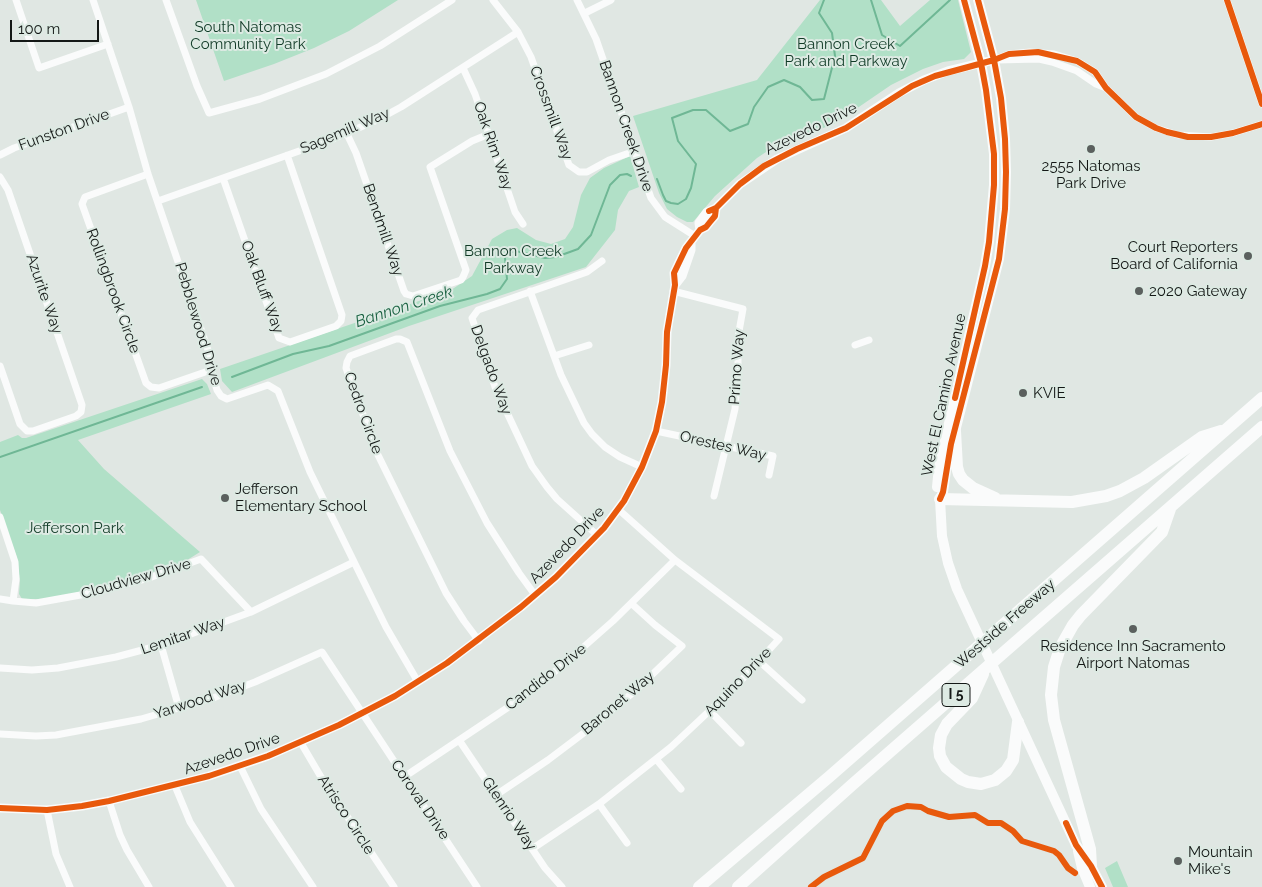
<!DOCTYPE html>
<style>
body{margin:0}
#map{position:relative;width:1262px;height:887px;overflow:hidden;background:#e0e7e3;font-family:Raleway,sans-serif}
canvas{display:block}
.scale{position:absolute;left:10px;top:20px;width:89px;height:22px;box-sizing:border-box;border:2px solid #141816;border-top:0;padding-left:6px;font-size:15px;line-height:18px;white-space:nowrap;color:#141816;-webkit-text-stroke:4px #ddeae3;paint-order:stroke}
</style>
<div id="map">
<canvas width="1262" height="887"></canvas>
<div class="scale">100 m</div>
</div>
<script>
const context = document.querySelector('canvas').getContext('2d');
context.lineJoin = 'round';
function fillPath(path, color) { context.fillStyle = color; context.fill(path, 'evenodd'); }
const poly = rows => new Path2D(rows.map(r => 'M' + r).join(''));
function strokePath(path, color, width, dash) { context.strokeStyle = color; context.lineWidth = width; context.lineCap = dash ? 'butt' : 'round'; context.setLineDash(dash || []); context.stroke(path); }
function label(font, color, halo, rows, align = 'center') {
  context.font = font + ' Raleway,sans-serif'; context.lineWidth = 4; context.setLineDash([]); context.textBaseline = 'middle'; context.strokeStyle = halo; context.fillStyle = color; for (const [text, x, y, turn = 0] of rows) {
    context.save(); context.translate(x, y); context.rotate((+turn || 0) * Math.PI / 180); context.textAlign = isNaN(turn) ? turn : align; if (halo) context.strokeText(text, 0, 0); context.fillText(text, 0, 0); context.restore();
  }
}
const green = poly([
 [196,0,398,0,349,31,314,48,274,64,224,81],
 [820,0,881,0,900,26,930,0,958,0,971,52,964,59,943,62,923,69,891,85,834,124,775,146,757,158,715,196,693,222,687,222,677,217,667,209,659,193,633,116,757,80],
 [630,156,639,187,629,191,618,210,615,230,586,267,409,326,232,392,222,381,220,369,451,290,472,276,492,239,507,230,517,228,536,240,551,244,565,239,573,227,581,195,590,178,604,168],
 [202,379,207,384,211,394,78,440,104,469,200,552,184,562,109,586,46,599,22,599,19,594,20,581,17,558,0,510,0,442,18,435,22,438,26,438],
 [1117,861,1128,887,1113,887,1105,868]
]);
const stream = poly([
 [871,0,882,35,900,46,950,0],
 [657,179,663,195,666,201,671,203,678,204,686,199,691,188,696,164,678,141,672,118,693,110,706,110,730,131,748,124,754,107,768,87,784,80,800,87,812,100,824,99,835,56,832,33,819,13,824,0],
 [232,377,293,354,329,346,440,306,487,294,500,289,507,279,505,258,508,253,516,251,545,258,556,257,578,249,591,235,610,185,620,175,627,174,631,176],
 [0,457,202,387]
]);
const minor = poly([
 [16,0,39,68,108,44],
 [93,0,129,107,148,174,201,329,208,350,211,370,217,390,221,396,227,399,268,385,278,391,310,472,386,627,418,682],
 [166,0,197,86,209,113,260,99,326,74,380,46,452,0],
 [493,0,518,32,531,57,569,165,579,172,587,172,609,160,635,151],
 [577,0,596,39,651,198,665,217,695,236],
 [1227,0,1262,104],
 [585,13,611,0],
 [994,60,1009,54,1030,52,1054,54,1077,61,1095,72,1106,88,1136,117,1156,128,1178,135,1211,137,1233,133,1262,124],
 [996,60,1039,59,1052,62,1077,71,1096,84,1106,88],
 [463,68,475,94,515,212,523,224],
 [347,134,356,153,404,291,406,294,413,296,461,280,463,277,466,270,430,167,472,141,489,134],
 [0,155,14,148,129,107],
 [148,174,85,197,82,204,146,383,151,387,159,388,211,370],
 [0,177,8,190,82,405,81,412,76,416,33,431,27,431,20,424,0,366],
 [223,178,279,338,290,342,336,326,341,321,342,315,287,155],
 [158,201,333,139,377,120,401,107,518,32],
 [530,291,561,375,584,423,592,434,605,447,620,457,642,467],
 [673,291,743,309,738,337,738,370,735,409,714,496],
 [855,345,869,340],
 [554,356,589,345],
 [656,431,773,456,769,475],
 [0,517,15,562,16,579,13,601],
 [597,535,557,499,547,487,532,466,495,387,472,318,478,310,587,272,602,261],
 [0,599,13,601,36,603,86,594,149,578,201,559,251,612],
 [479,641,464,621,446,593,377,453,346,368,347,362,350,356,396,339,400,339,407,342,450,451,487,523,519,573,535,595],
 [161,645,179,708],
 [759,661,802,700],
 [0,668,32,670,58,668,116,657,161,645,251,612,354,562],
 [710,711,741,743],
 [0,734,36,736,56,735,141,719,213,698,255,682,322,652,477,887],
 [459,740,545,868,562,887],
 [301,743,321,777,394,887],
 [656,759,681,789],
 [240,766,261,809,313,887],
 [404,777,507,708,562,666,613,621,675,560],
 [175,786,190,822,231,887],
 [496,795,548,760,593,726,636,690,682,646,655,625,632,604],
 [109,801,120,835,127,850,149,887],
 [599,804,627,843],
 [47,810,56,854,70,887],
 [532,849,599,804,671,747,738,684,779,639,675,560,618,509]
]);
const tertiary = poly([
 [700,230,699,223,707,212,716,208,740,184,777,159,846,128,899,93,924,80,948,71,994,60],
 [675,285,682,276,691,250,691,244],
 [0,808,47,810,82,806,109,801,209,776,268,756,339,725,395,696,447,663,521,607,556,577,604,528,624,501,642,467,656,431,662,402,666,365,667,332,675,285,674,273,686,248,700,230,706,227,710,222,715,216,716,208]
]);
const secondary = poly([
 [978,0,994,60,1001,98,1005,139,1006,172,1005,209,999,259,947,463,943,492,940,499,942,536,948,563,957,589,1076,845,1091,866,1102,887],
 [937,487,939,467,985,266,989,242,994,185,994,154,986,90,981,63,964,0],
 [1078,851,1082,868,1090,887]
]);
const motorway = poly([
 [955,431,957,467,959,474,963,480,973,488,995,498],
 [940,499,1072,502,1106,496,1120,491,1144,478,1202,437,1221,431],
 [983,674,972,698,947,724,941,735,939,748,940,756,946,767,961,779,968,782,981,784,995,780,1006,771,1013,760,1018,722],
 [1091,866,1090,849,1054,720,1051,695,1054,667,1060,648,1073,625,1081,615,1162,532,1170,509],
 [699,887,829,777,1262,398],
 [738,887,853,784,1262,427]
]);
const cycleway = poly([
 [1227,0,1262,104],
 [709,211,716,208,740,184,764,166,797,149,846,128,912,86,935,76,994,60,1009,54,1038,52,1077,61,1095,72,1106,88,1136,117,1156,128,1167,132,1188,137,1211,137,1233,133,1262,124],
 [955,398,985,266,989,242,994,185,994,154,986,90,981,63,964,0],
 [940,499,943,492,951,444,999,259,1005,209,1006,172,1005,139,1001,98,994,60,978,0],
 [0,808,47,810,82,806,109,801,209,776,268,756,339,725,395,696,447,663,521,607,556,577,604,528,624,501,642,467,656,431,662,402,666,365,667,332,675,285,674,273,686,248,700,230,706,227,710,222,715,216,716,208],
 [1066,823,1076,845,1091,866,1102,887],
 [811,887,824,877,863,858,882,821,893,811,907,806,921,807,928,811,949,817,975,815,988,823,1001,823,1013,831,1022,841,1054,851,1059,855,1068,868,1075,873]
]);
const markers = [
 [1091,149,5,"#5b605e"],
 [1248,256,5,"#5b605e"],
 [1139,291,5,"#5b605e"],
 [1023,393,5,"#5b605e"],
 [225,498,5,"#5b605e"],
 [1133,629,5,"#5b605e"],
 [1178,861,5,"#5b605e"]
];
const shields = [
 [956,695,28]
];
const shieldNames = [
 ["I 5",956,695]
];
const parkNames = [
 ["South Natomas",248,27],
 ["Community Park",248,44],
 ["Bannon Creek",846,44],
 ["Park and Parkway",846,61],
 ["Bannon Creek",513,251],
 ["Parkway",513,268],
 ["Jefferson Park",75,528]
];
const streetNames = [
 ["Crossmill Way",551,113,70],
 ["Bannon Creek Drive",626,126,71],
 ["Azevedo Drive",811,129,-26],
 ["Funston Drive",64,130,-20],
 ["Sagemill Way",345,131,-23],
 ["Oak Rim Way",493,146,71],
 ["Bendmill Way",383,230,71],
 ["Oak Bluff Way",262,287,70],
 ["Rollingbrook Circle",113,291,70],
 ["Azurite Way",44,294,71],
 ["Pebblewood Drive",198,324,73],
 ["Primo Way",737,367,-86],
 ["Delgado Way",491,370,70],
 ["West El Camino Avenue",944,395,-78],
 ["Cedro Circle",363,413,70],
 ["Orestes Way",723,446,13],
 ["Azevedo Drive",567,545,-46],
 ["Cloudview Drive",136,579,-16],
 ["Westside Freeway",1005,624,-41],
 ["Lemitar Way",183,636,-19],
 ["Candido Drive",546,677,-38],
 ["Aquino Drive",738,682,-46],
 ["Yarwood Way",200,700,-18],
 ["Baronet Way",618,703,-40],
 ["Azevedo Drive",232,754,-19],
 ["Coroval Drive",420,800,56],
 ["Glenrio Way",509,814,56],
 ["Atrisco Circle",346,815,57]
];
const poiNames = [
 ["2555 Natomas",1091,166,"center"],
 ["Park Drive",1091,183,"center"],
 ["Court Reporters",1238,247,"right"],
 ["Board of California",1238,264,"right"],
 ["2020 Gateway",1149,291],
 ["KVIE",1033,393],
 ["Jefferson",235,489],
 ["Elementary School",235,506],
 ["Residence Inn Sacramento",1133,646,"center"],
 ["Airport Natomas",1133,663,"center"],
 ["Mountain",1188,852],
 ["Mike's",1188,869]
];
const waterNames = [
 ["Bannon Creek",404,307,-18]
];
fillPath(green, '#b1e0c7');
strokePath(stream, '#6fb795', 2);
strokePath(minor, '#fafbfb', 7);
strokePath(tertiary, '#fafbfb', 9);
strokePath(secondary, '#fafbfb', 10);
strokePath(motorway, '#fafbfb', 12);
strokePath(cycleway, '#e8590c', 6);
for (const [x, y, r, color] of markers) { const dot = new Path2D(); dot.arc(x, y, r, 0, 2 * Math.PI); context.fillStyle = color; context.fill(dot); strokePath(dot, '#ddeae3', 2); }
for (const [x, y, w] of shields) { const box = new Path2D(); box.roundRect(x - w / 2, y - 11.5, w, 23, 4); context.fillStyle = '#ddeae3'; context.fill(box); strokePath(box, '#141816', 1); }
label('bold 14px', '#141816', null, shieldNames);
label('15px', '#113b27', '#ddeae3', parkNames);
label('15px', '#141816', '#ddeae3', streetNames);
label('15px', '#141816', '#ddeae3', poiNames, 'left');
label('italic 16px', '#1a6242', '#ddeae3', waterNames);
</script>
